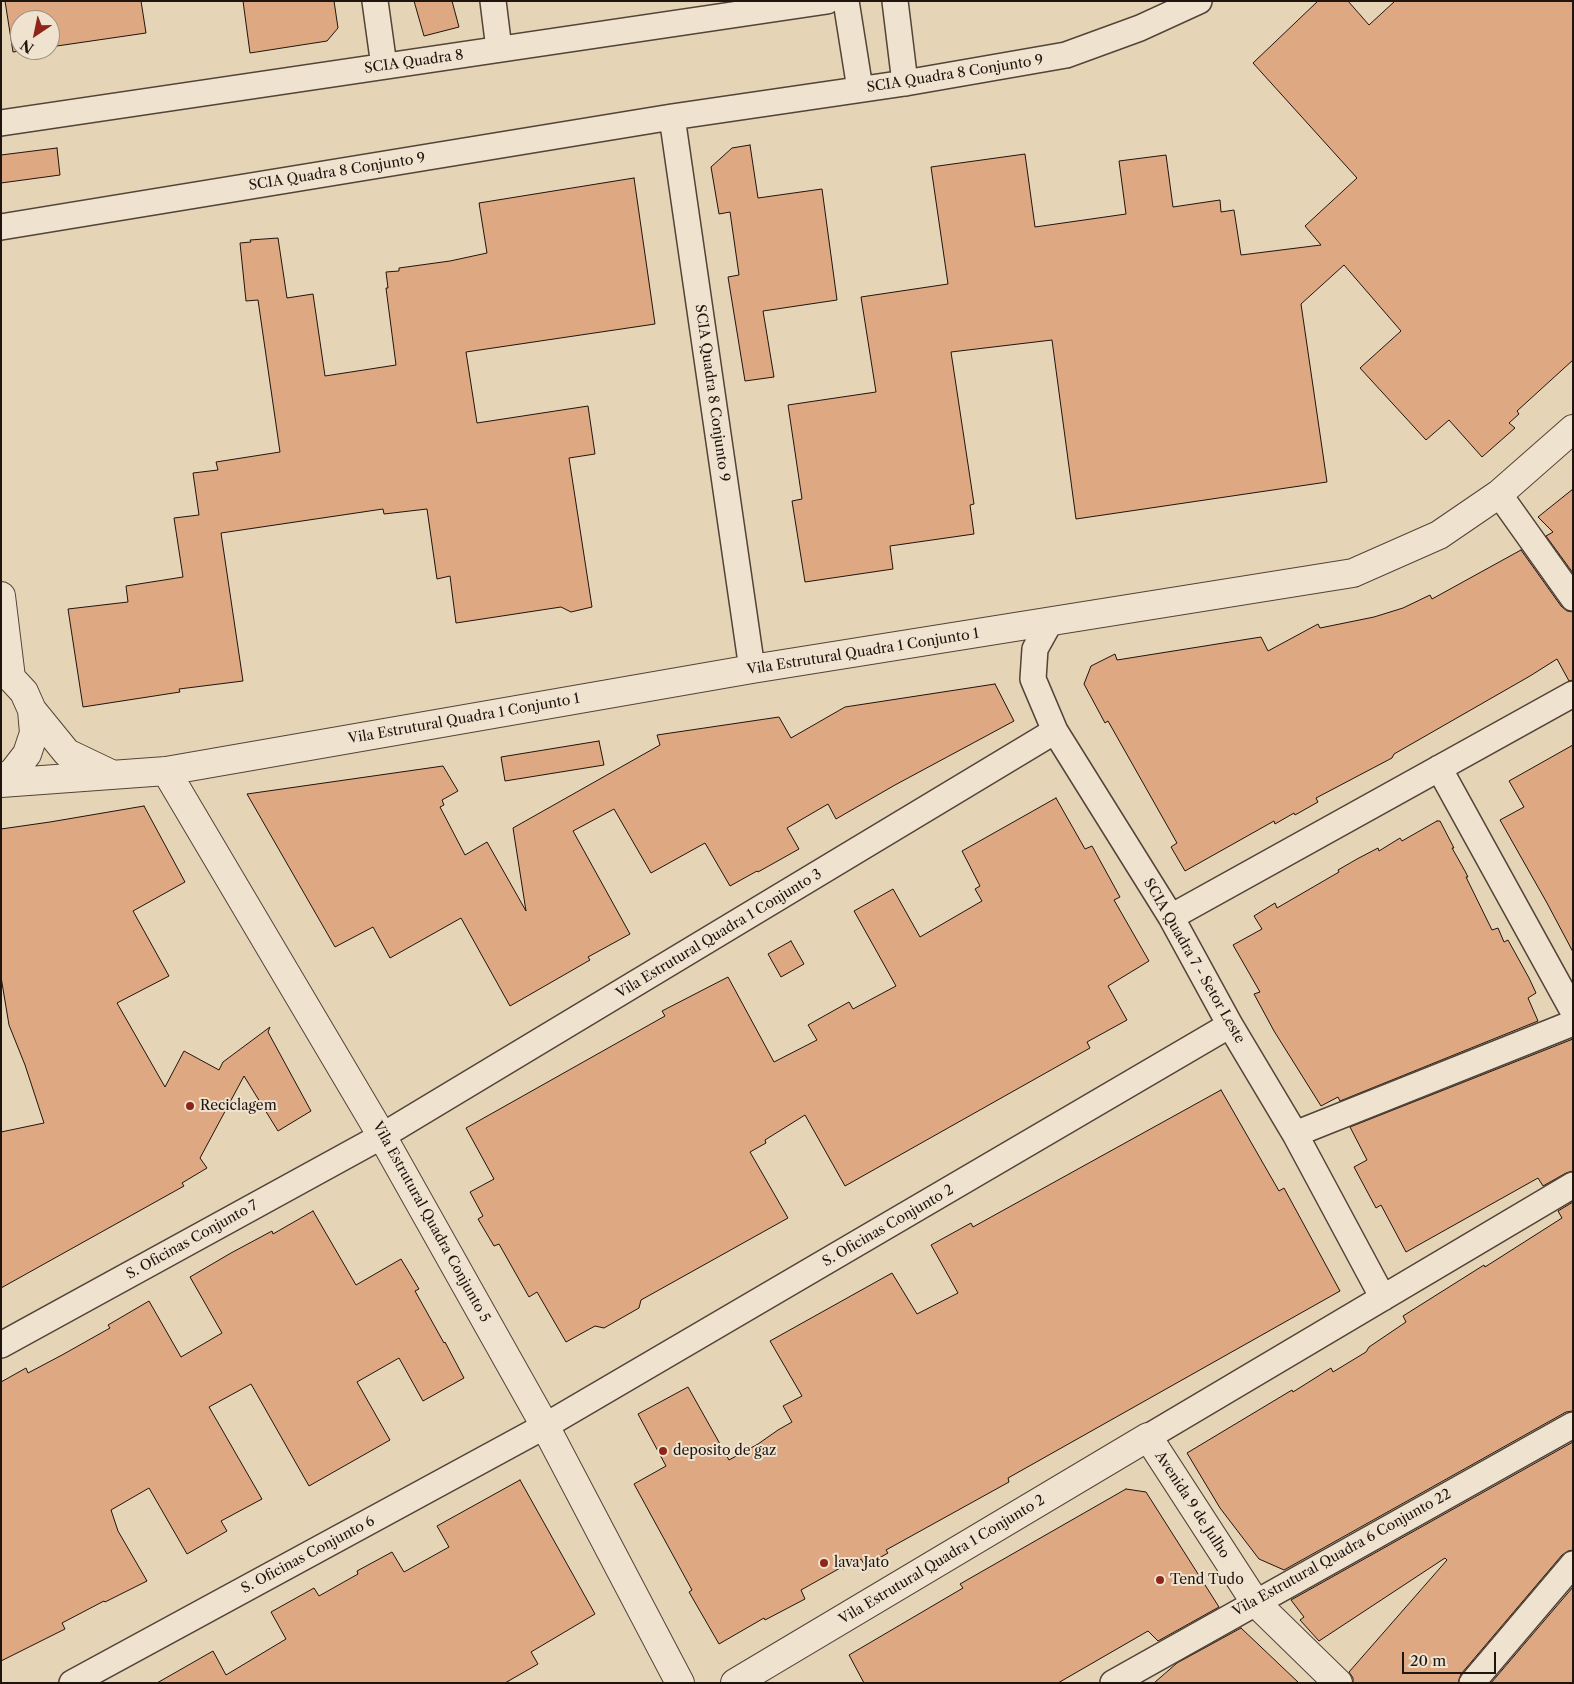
<!DOCTYPE html>
<style>
body{margin:0}
#map{position:relative;width:1574px;height:1684px;overflow:hidden;background:#e6d4b6;font-family:"Libre Caslon Text",serif}
canvas{display:block}
.frame{position:absolute;inset:0;border:2px solid #20140e;pointer-events:none}
.north{position:absolute;left:10px;top:10px;width:50px;height:50px;box-sizing:border-box;background:#efe3d0;border:1px solid #9c9082;border-radius:50%;rotate:214deg;font-size:14px;font-weight:700;line-height:20px;text-align:center;color:#20140e}
.north::after{content:'';display:block;margin:auto;width:18px;height:22px;background:#8f2418;clip-path:polygon(50% 0,100% 100%,50% 72%,0 100%)}
.scale{position:absolute;left:1402px;top:1652px;width:94px;height:22px;box-sizing:border-box;border:2px solid #20140e;border-top:0;padding-left:6px;font-size:15px;line-height:18px;white-space:nowrap;color:#20140e;-webkit-text-stroke:4px #efe3d0;paint-order:stroke}
</style>
<div id="map">
<canvas width="1574" height="1684"></canvas>
<div class="frame"></div>
<div class="north">N</div>
<div class="scale">20 m</div>
</div>
<script>
const context = document.querySelector('canvas').getContext('2d');
context.lineJoin = 'round';
function fillPath(path, color) { context.fillStyle = color; context.fill(path, 'evenodd'); }
const poly = rows => new Path2D(rows.map(r => 'M' + r).join(''));
function strokePath(path, color, width, dash) { context.strokeStyle = color; context.lineWidth = width; context.lineCap = dash ? 'butt' : 'round'; context.setLineDash(dash || []); context.stroke(path); }
function label(font, color, halo, rows, align = 'center') {
  context.font = font + ' "Libre Caslon Text",serif'; context.lineWidth = 4; context.setLineDash([]); context.textBaseline = 'middle'; context.strokeStyle = halo; context.fillStyle = color; for (const [text, x, y, turn = 0] of rows) {
    context.save(); context.translate(x, y); context.rotate((+turn || 0) * Math.PI / 180); context.textAlign = isNaN(turn) ? turn : align; if (halo) context.strokeText(text, 0, 0); context.fillText(text, 0, 0); context.restore();
  }
}
const building = poly([
 [5,1,141,1,146,33,50,47,50,20,20,20,20,50,27,50,13,52,5,1],
 [243,1,334,1,338,28,327,41,250,53,243,1],
 [414,1,452,1,459,27,424,36,414,1],
 [1318,1,1348,1,1369,25,1395,1,1573,1,1573,360,1517,411,1519,414,1509,423,1515,428,1482,457,1449,420,1426,440,1360,368,1401,331,1344,265,1301,304,1327,482,1076,519,1052,340,951,352,974,504,970,505,974,534,890,546,893,569,805,582,792,501,802,499,788,405,876,392,861,297,948,284,931,167,1025,154,1035,227,1126,214,1119,161,1166,155,1173,207,1220,200,1221,212,1234,210,1241,255,1321,245,1305,226,1357,178,1253,63,1318,1],
 [750,145,758,198,822,189,837,300,763,311,774,377,745,381,728,277,739,275,730,212,719,214,711,167,732,148,750,145],
 [57,148,60,175,1,183,1,155,57,148],
 [634,178,655,324,466,352,477,423,588,406,595,454,569,458,592,607,571,612,561,607,456,623,450,576,437,579,427,509,384,514,383,509,221,533,243,681,179,689,180,692,83,707,68,609,128,602,126,586,183,577,174,518,199,515,193,473,218,470,216,462,280,452,258,300,246,301,240,243,251,242,250,240,278,238,287,298,313,294,325,376,396,365,386,288,388,288,386,272,399,271,399,268,450,261,487,253,479,203,634,178],
 [1573,489,1573,573,1546,536,1553,532,1538,517,1573,489],
 [1521,550,1561,606,1567,611,1573,612,1573,680,1569,681,1557,659,1530,676,1394,754,1392,758,1316,798,1318,802,1295,815,1294,813,1275,824,1274,821,1185,871,1171,847,1177,843,1108,721,1105,723,1084,684,1091,666,1115,654,1117,660,1261,637,1268,651,1318,624,1320,628,1374,617,1403,608,1430,595,1432,599,1521,550],
 [995,684,1014,721,895,785,836,819,828,804,787,828,799,849,758,872,757,871,730,886,705,843,651,873,614,809,573,831,630,934,588,957,590,960,510,1006,461,918,390,958,373,927,335,947,247,794,443,766,458,791,442,800,444,805,440,807,465,855,487,842,526,911,513,828,660,745,657,735,779,717,791,738,845,707,995,684],
 [599,741,604,765,505,781,501,757,599,741],
 [1573,745,1573,952,1547,903,1500,820,1524,807,1509,781,1573,745],
 [1056,798,1085,849,1092,846,1120,897,1114,900,1149,961,1108,986,1127,1020,1087,1042,1090,1048,845,1186,805,1115,765,1140,766,1143,750,1152,788,1218,641,1300,639,1308,604,1328,595,1326,566,1342,537,1292,529,1297,499,1244,494,1246,478,1219,483,1216,470,1192,494,1179,466,1128,665,1016,662,1011,728,977,774,1062,817,1040,808,1025,849,1002,853,1009,896,986,854,911,893,889,920,937,982,901,975,889,980,886,962,851,1056,798],
 [144,806,185,882,133,911,169,976,117,1003,165,1087,184,1051,219,1070,223,1062,270,1027,268,1032,311,1111,278,1131,244,1076,200,1158,207,1168,182,1183,184,1186,1,1288,1,1132,44,1123,25,1065,9,1025,1,977,1,829,50,822,144,806],
 [1437,821,1440,821,1454,848,1452,848,1465,871,1468,877,1466,877,1492,930,1498,928,1504,942,1508,940,1529,978,1536,993,1528,998,1538,1021,1340,1101,1338,1097,1321,1106,1274,1031,1254,994,1260,992,1233,945,1262,929,1254,916,1275,903,1277,908,1339,872,1338,870,1357,859,1378,848,1379,851,1400,838,1402,841,1437,821],
 [791,941,804,964,781,977,768,954,791,941],
 [1573,1039,1573,1171,1566,1173,1543,1186,1538,1178,1406,1252,1381,1205,1376,1208,1354,1167,1367,1160,1350,1127,1573,1039],
 [1221,1090,1279,1191,1284,1188,1340,1291,1008,1478,1009,1482,886,1550,888,1553,865,1566,861,1559,843,1569,842,1567,801,1590,805,1599,765,1620,764,1618,719,1644,689,1592,692,1590,634,1484,666,1466,638,1414,688,1387,729,1460,758,1444,778,1430,792,1422,783,1406,802,1396,770,1341,892,1273,917,1314,958,1293,931,1245,971,1223,973,1227,1221,1090],
 [1573,1202,1573,1411,1566,1412,1284,1570,1259,1559,1220,1508,1187,1453,1292,1390,1293,1392,1331,1368,1333,1372,1366,1352,1369,1347,1406,1322,1403,1316,1484,1265,1485,1267,1562,1218,1558,1211,1573,1202],
 [313,1211,356,1285,401,1259,419,1289,415,1291,444,1343,445,1342,464,1378,423,1401,399,1358,357,1382,390,1440,309,1486,251,1384,209,1407,262,1499,221,1521,227,1531,187,1554,149,1488,111,1510,118,1531,147,1581,105,1602,104,1601,62,1623,65,1629,1,1661,1,1382,26,1368,28,1373,62,1355,110,1328,108,1325,149,1301,181,1357,222,1333,190,1277,231,1253,272,1231,273,1234,313,1211],
 [1573,1442,1573,1550,1568,1551,1562,1555,1461,1674,1458,1683,1353,1683,1353,1678,1349,1672,1447,1560,1445,1558,1319,1641,1300,1620,1304,1617,1291,1600,1573,1442],
 [520,1480,595,1614,531,1652,538,1664,505,1683,157,1683,213,1651,226,1675,286,1639,271,1612,314,1588,319,1596,358,1574,357,1571,392,1552,404,1572,449,1547,437,1526,520,1480],
 [1126,1489,1146,1492,1219,1607,1158,1641,1148,1631,1058,1683,864,1683,849,1655,963,1588,960,1584,1126,1489],
 [1573,1587,1573,1683,1491,1683,1573,1587],
 [1241,1628,1299,1683,1154,1683,1177,1663,1241,1628]
]);
const minor = poly([
 [375,1,384,66],
 [493,1,499,49],
 [846,1,860,89],
 [895,1,905,83],
 [672,117,752,669],
 [1,123,827,1],
 [1,227,672,117,905,83,1066,55,1140,28,1199,1],
 [1499,494,1573,598],
 [1050,622,1035,649,1033,679,1055,731,1171,917,1230,1025,1295,1134,1383,1298],
 [1439,768,1573,1011],
 [1171,917,1573,694],
 [1295,1134,1573,1023],
 [1,1345,382,1136,1055,731],
 [1148,1437,1573,1185],
 [72,1683,545,1426,1230,1025],
 [1113,1683,1573,1425],
 [1472,1683,1573,1564]
]);
const tertiary = poly([
 [1,596,11,678],
 [1,673,11,678,24,692,32,710,34,733,27,754,13,772,1,780],
 [32,710,67,753,111,774],
 [166,771,382,1136,545,1426,680,1683],
 [1,783,166,771,752,669,1353,573,1439,535,1499,494,1573,429],
 [735,1683,1148,1437,1255,1602,1338,1683]
]);
const markers = [
 [190,1106,5,"#8f2418"],
 [663,1451,5,"#8f2418"],
 [824,1563,5,"#8f2418"],
 [1160,1580,5,"#8f2418"]
];
const streetNames = [
 ["SCIA Quadra 8",414,62,-8],
 ["SCIA Quadra 8 Conjunto 9",955,74,-9],
 ["SCIA Quadra 8 Conjunto 9",337,172,-9],
 ["SCIA Quadra 8 Conjunto 9",712,393,82],
 ["Vila Estrutural Quadra 1 Conjunto 1",863,652,-9],
 ["Vila Estrutural Quadra 1 Conjunto 1",464,719,-10],
 ["Vila Estrutural Quadra 1 Conjunto 3",719,934,-31],
 ["SCIA Quadra 7 - Setor Leste",1194,961,60],
 ["Vila Estrutural Quadra Conjunto 5",431,1222,61],
 ["S. Oficinas Conjunto 2",888,1226,-30],
 ["S. Oficinas Conjunto 7",192,1240,-29],
 ["Avenida 9 de Julho",1192,1505,57],
 ["Vila Estrutural Quadra 6 Conjunto 22",1342,1553,-29],
 ["S. Oficinas Conjunto 6",308,1555,-28],
 ["Vila Estrutural Quadra 1 Conjunto 2",942,1560,-31]
];
const poiNames = [
 ["Reciclagem",200,1106],
 ["deposito de gaz",673,1451],
 ["lava Jato",834,1563],
 ["Tend Tudo",1170,1580]
];
fillPath(building, '#dea882');
strokePath(building, '#20140e', 1);
strokePath(minor, '#524438', 28);
strokePath(tertiary, '#524438', 30);
strokePath(minor, '#efe3d0', 25);
strokePath(tertiary, '#efe3d0', 28);
for (const [x, y, r, color] of markers) { const dot = new Path2D(); dot.arc(x, y, r, 0, 2 * Math.PI); context.fillStyle = color; context.fill(dot); strokePath(dot, '#efe3d0', 2); }
label('14px', '#20140e', '#efe3d0', streetNames);
label('14px', '#20140e', '#efe3d0', poiNames, 'left');
</script>
